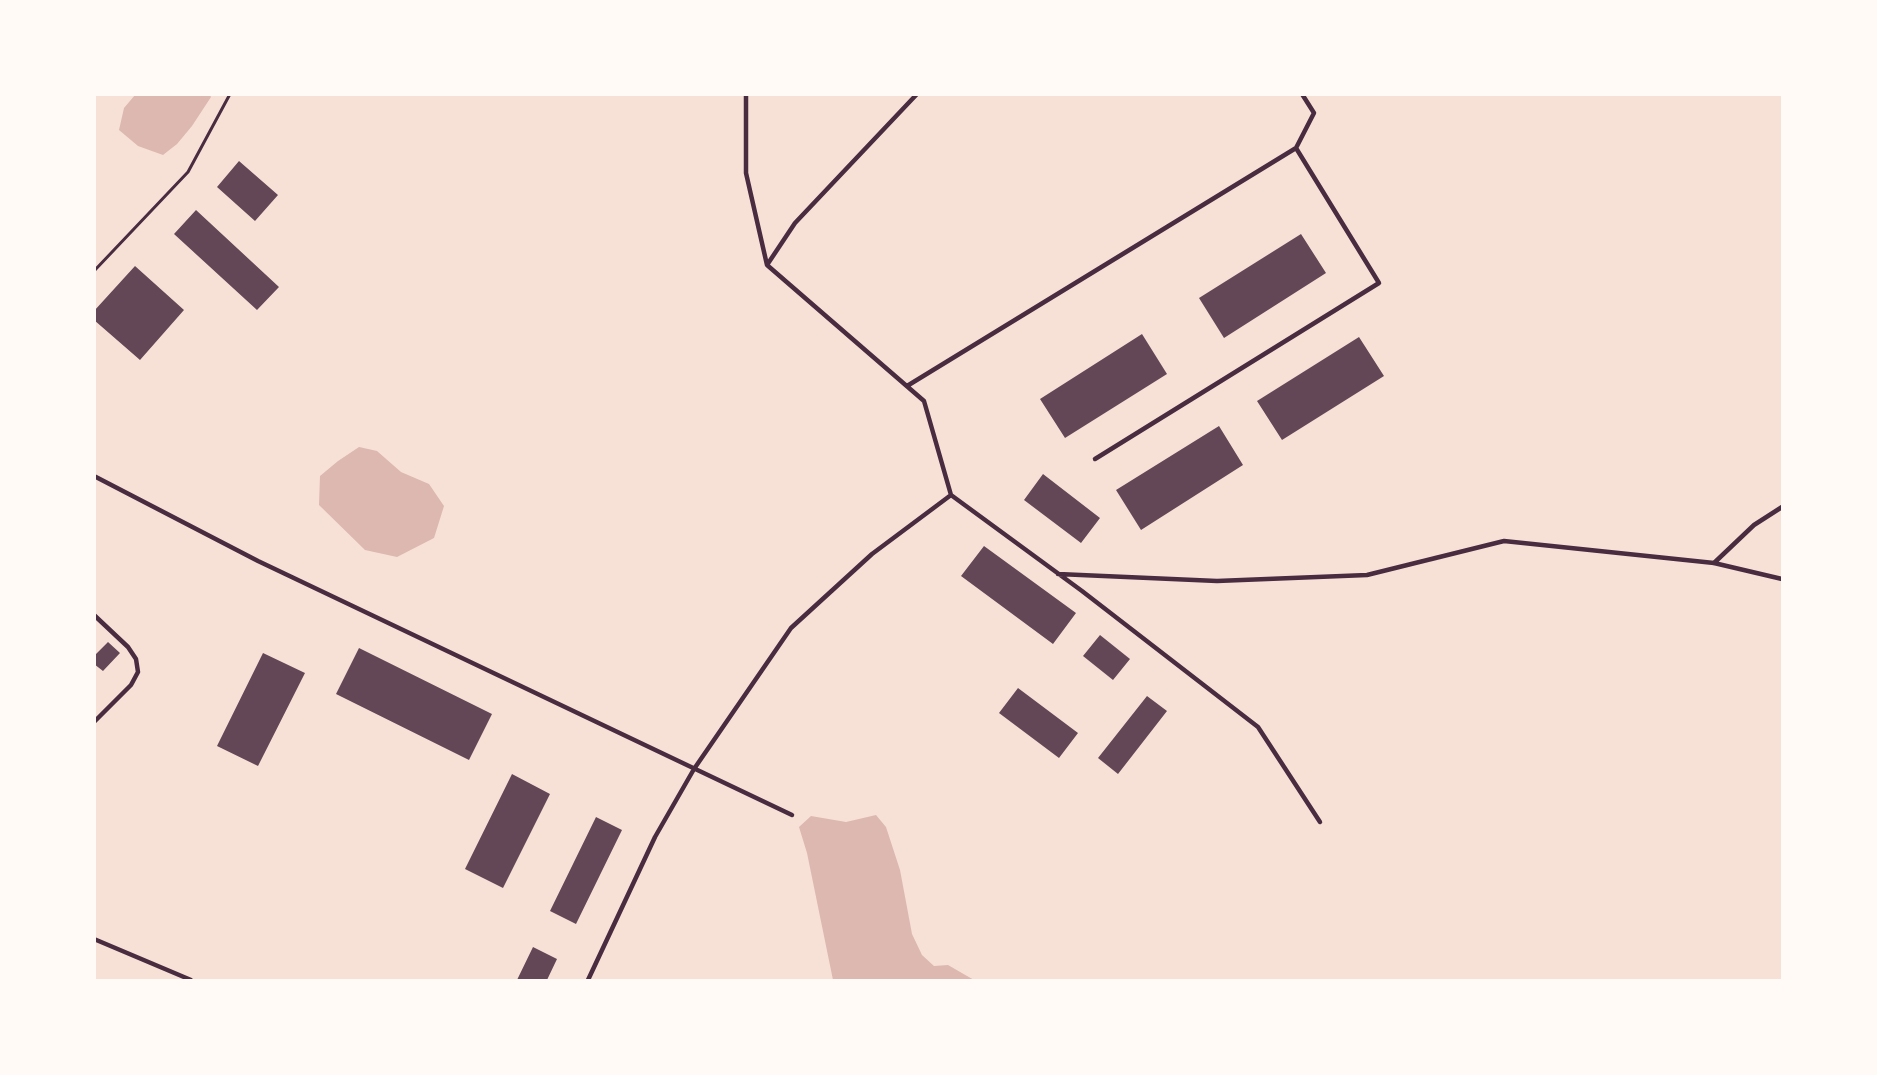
<!DOCTYPE html>
<style>
body{margin:0}
#map{position:relative;width:1877px;height:1075px;overflow:hidden;background:#f7e1d7;font-family:Lora,serif}
canvas{display:block}
.frame{position:absolute;inset:0;border:96px solid #fffaf5;pointer-events:none}
</style>
<div id="map">
<canvas width="1877" height="1075"></canvas>
<div class="frame"></div>
</div>
<script>
const context = document.querySelector('canvas').getContext('2d');
context.lineJoin = 'round';
function fillPath(path, color) { context.fillStyle = color; context.fill(path, 'evenodd'); }
const poly = rows => new Path2D(rows.map(r => 'M' + r).join(''));
function strokePath(path, color, width, dash) { context.strokeStyle = color; context.lineWidth = width; context.lineCap = dash ? 'butt' : 'round'; context.setLineDash(dash || []); context.stroke(path); }
const water = poly([
 [210,95,211,97,192,126,177,144,163,155,138,146,119,130,124,108,135,95],
 [359,447,377,451,401,472,429,484,444,506,434,538,397,557,365,550,319,505,320,476,338,461],
 [876,815,886,827,900,870,912,934,922,955,934,966,948,965,974,980,833,980,807,853,799,827,811,816,846,822]
]);
const building = poly([
 [239,161,278,195,255,221,217,187],
 [196,210,279,287,257,310,174,234],
 [1301,234,1326,273,1224,338,1199,298],
 [135,266,184,310,140,360,94,320,94,311],
 [1142,334,1167,374,1065,438,1040,399],
 [1359,337,1384,376,1282,440,1257,401],
 [1219,426,1243,465,1141,530,1116,490],
 [1043,474,1100,518,1081,543,1024,500],
 [984,546,1076,613,1053,644,961,576],
 [1100,635,1130,659,1113,680,1083,656],
 [108,642,120,653,103,671,94,664,94,656],
 [359,648,492,714,469,760,336,694],
 [263,653,305,673,258,766,217,746],
 [1018,688,1078,733,1059,758,999,713],
 [1147,696,1167,711,1118,774,1098,758],
 [512,774,550,794,503,888,465,869],
 [596,817,622,830,576,924,550,911],
 [533,947,557,959,547,980,517,980]
]);
const path = poly([
 [94,271,188,172,230,94]
]);
const service = poly([
 [746,94,746,173,767,265],
 [917,94,795,223,767,265,924,401,951,495],
 [907,386,1296,148,1314,113,1302,94],
 [1095,459,1379,283,1296,148],
 [94,476,258,561,792,815],
 [1714,563,1754,525,1782,507],
 [1058,574,1217,581,1367,575,1504,541,1714,563,1782,579],
 [94,615,128,647,136,659,138,672,131,685,94,722],
 [94,939,191,980],
 [588,980,655,837,694,769,791,628,872,554,951,495,1082,591,1258,727,1320,822]
]);
fillPath(water, '#dcb8b0');
fillPath(building, '#644757');
strokePath(path, '#4a2c40', 3);
strokePath(service, '#4a2c40', 4.5);
</script>
